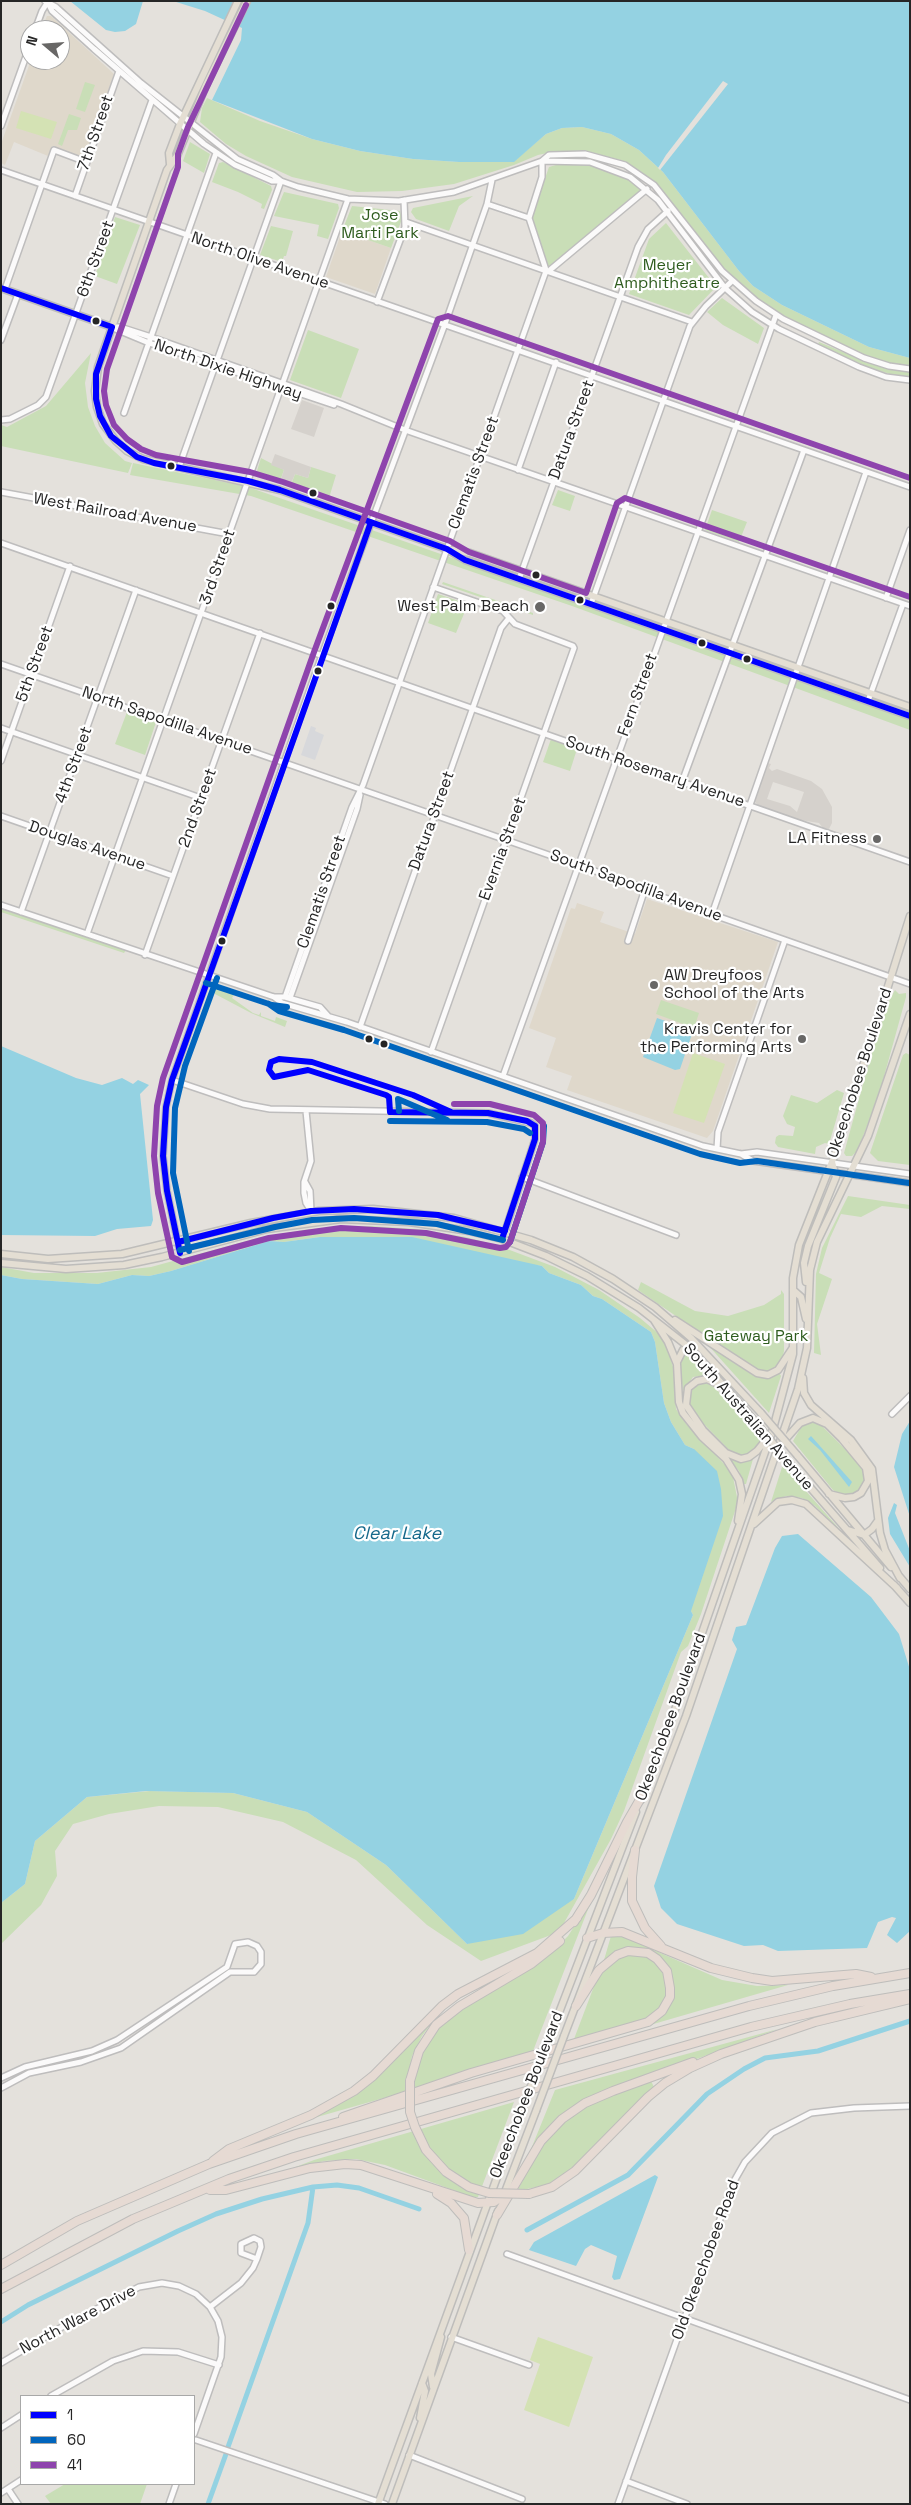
<!DOCTYPE html>
<style>
body{margin:0}
#map{position:relative;width:911px;height:2505px;overflow:hidden;background:#e4e1dc;font-family:"Space Grotesk",sans-serif}
canvas{display:block}
.frame{position:absolute;inset:0;border:2px solid #262626;pointer-events:none}
.legend{position:absolute;left:20px;top:2395px;width:175px;height:90px;box-sizing:border-box;background:#fff;border:1px solid #a8a8a8;margin:0;padding:6px 9px;list-style:none;font-size:15px;color:#262626}
.legend li{display:flex;align-items:center;gap:10px;height:25px}
.legend b{width:25px;border:1px solid #a8a8a8}
.north{position:absolute;left:20px;top:20px;width:50px;height:50px;box-sizing:border-box;background:#fff;border:1px solid #a8a8a8;border-radius:50%;rotate:288deg;font-size:14px;font-weight:700;line-height:20px;text-align:center;color:#262626}
.north::after{content:'';display:block;margin:auto;width:18px;height:22px;background:#686766;clip-path:polygon(50% 0,100% 100%,50% 72%,0 100%)}
</style>
<div id="map">
<canvas width="911" height="2505"></canvas>
<div class="frame"></div>
<ul class="legend">
<li><b style="height:6px;background:#00f"></b>1</li>
<li><b style="height:6px;background:#0065bd"></b>60</li>
<li><b style="height:6px;background:#8e44ad"></b>41</li>
</ul>
<div class="north">N</div>
</div>
<script>
const context = document.querySelector('canvas').getContext('2d');
context.lineJoin = 'round';
function fillPath(path, color) { context.fillStyle = color; context.fill(path, 'evenodd'); }
const poly = rows => new Path2D(rows.map(r => 'M' + r).join(''));
function strokePath(path, color, width, dash) { context.strokeStyle = color; context.lineWidth = width; context.lineCap = dash ? 'butt' : 'round'; context.setLineDash(dash || []); context.stroke(path); }
function label(font, color, halo, rows, align = 'center') {
  context.font = font + ' "Space Grotesk",sans-serif'; context.lineWidth = 4.5; context.setLineDash([]); context.textBaseline = 'middle'; context.strokeStyle = halo; context.fillStyle = color; for (const [text, x, y, turn = 0] of rows) {
    context.save(); context.translate(x, y); context.rotate((+turn || 0) * Math.PI / 180); context.textAlign = isNaN(turn) ? turn : align; if (halo) context.strokeText(text, 0, 0); context.fillText(text, 0, 0); context.restore();
  }
}
const education = poly([
 [47,16,51,16,114,74,85,158,52,146,48,156,14,142,5,165,1,163,1,144,31,60,60,60,60,30,41,30],
 [342,231,391,248,375,294,326,277],
 [647,899,778,942,713,1131,707,1138,567,1090,572,1076,546,1067,556,1038,529,1028,571,908,575,909,577,903,604,912,600,922,635,934]
]);
const airport = poly([
 [311,726,316,728,315,731,324,735,315,760,301,755]
]);
const green = poly([
 [85,82,95,85,85,112,76,109],
 [207,98,260,121,312,139,360,151,413,159,459,162,514,161,546,134,562,128,582,127,611,134,639,150,663,172,739,271,753,286,782,305,869,347,910,358,910,367,884,362,862,354,791,320,752,295,719,263,658,185,640,171,620,160,589,152,557,151,538,155,514,165,454,184,402,191,357,192,292,177,246,156,226,144,200,122,202,108],
 [69,114,81,118,77,130,68,130,62,146,58,144],
 [190,142,210,154,204,173,183,161],
 [223,162,271,186,272,190,264,209,261,208,262,204,238,192,212,182,219,163],
 [563,163,600,167,627,178,643,190,548,268,545,264,532,215,549,167],
 [284,192,338,204,339,208,328,239,317,236,319,225,274,216],
 [473,196,459,206,449,231,416,219,411,212,413,208],
 [352,206,400,211,402,219,391,248,342,231],
 [115,217,140,225,117,284,95,276],
 [666,223,716,287,689,315,629,294,649,239],
 [271,226,293,231,286,256,284,256,282,262,260,255],
 [722,298,764,328,758,344,723,325,707,312],
 [308,330,359,349,341,398,290,380],
 [819,342,870,363,910,372,910,377,897,376,870,368,818,345],
 [91,353,85,383,88,407,95,426,105,443,125,461,132,463,128,473,1,446,1,425,7,427,46,406],
 [261,458,284,470,280,481,256,474],
 [133,463,248,487,875,705,883,701,910,710,910,730,572,606,251,496,130,475],
 [311,467,336,475,329,498,291,485,295,474,308,478],
 [558,490,575,496,570,511,552,505],
 [712,510,747,522,739,542,705,530],
 [443,582,533,613,533,615,442,584],
 [438,594,468,604,456,633,428,623],
 [127,712,156,722,145,755,115,744],
 [551,739,577,749,570,771,543,762],
 [1,909,16,914,18,913,126,950,124,953,1,912],
 [215,986,221,986,277,1006,264,1002,262,1006,262,1002,249,997,246,1000,247,997,235,993,232,998,253,1013,259,1015,261,1012,261,1016,275,1021,276,1017,287,1021,285,1027,251,1013,215,994,213,989],
 [895,990,899,994,906,993,906,997,880,1091,858,1150,852,1156,846,1156,844,1153,870,1059,889,1001],
 [661,1000,699,1013,694,1028,656,1014],
 [906,1053,910,1055,910,1165,878,1161,870,1153,903,1055],
 [837,1090,844,1093,829,1144,825,1143,816,1147,815,1154,778,1147,775,1143,776,1137,779,1135,793,1136,795,1127,787,1124,783,1116,791,1095,817,1103],
 [848,1196,910,1205,910,1209,882,1206,861,1217,841,1214,830,1238,819,1273,832,1279,817,1324,821,1355,814,1353,816,1274,822,1248],
 [370,1226,418,1229,466,1237,499,1246,555,1267,599,1290,640,1318,659,1334,668,1350,674,1370,676,1409,687,1425,727,1467,733,1477,738,1502,701,1614,688,1646,681,1652,624,1811,611,1839,559,1932,481,1961,427,1925,356,1860,283,1822,218,1807,159,1806,109,1814,73,1824,55,1851,57,1876,41,1905,1,1944,1,1903,25,1884,35,1841,87,1797,150,1791,233,1793,307,1812,386,1865,467,1944,574,1899,693,1615,691,1611,694,1449,685,1445,671,1422,664,1403,655,1342,651,1332,602,1299,593,1296,581,1285,549,1273,542,1266,320,1237,284,1242,269,1241,171,1271,149,1276,132,1275,98,1284,22,1279,1,1275,1,1267,34,1273,97,1273,151,1267,257,1238,309,1229],
 [641,1282,695,1311,728,1316,764,1305,781,1294,781,1290,784,1294,784,1351,782,1360,777,1368,770,1372,761,1372,753,1369,638,1290],
 [707,1344,753,1375,764,1378,779,1372,781,1376,769,1413],
 [685,1354,708,1375,693,1377,683,1391,680,1364],
 [708,1382,708,1384,715,1388,763,1438,752,1453,741,1457,733,1454,695,1415,688,1403,690,1391,696,1384],
 [811,1422,821,1425,857,1461,864,1473,865,1481,857,1493,850,1496,841,1495,833,1490,793,1441,803,1424],
 [728,1458,740,1462,753,1459,746,1484,743,1484,739,1471],
 [783,1464,798,1482,850,1541,815,1506,802,1498,786,1496,771,1502],
 [592,1899,533,2051,413,2089,416,2067,426,2044,439,2026,454,2014,550,1954,568,1936],
 [611,1936,624,1937,722,1980,757,1986,788,1985,650,2025,662,2016,672,1980,652,1953,618,1952,604,1960],
 [636,1953,651,1958,664,1972,668,1993,664,2003,655,2014,644,2020,574,2039,596,1981,605,1967,620,1956],
 [438,2015,422,2036,412,2056,405,2092,310,2119,336,2105],
 [778,2029,580,2102,558,2117,544,2131,527,2159,555,2090],
 [651,2081,654,2087,577,2165,547,2185,517,2191,542,2144,556,2127,577,2111,603,2098],
 [514,2102,478,2197,472,2197,385,2165,356,2159,324,2161,285,2171,314,2160],
 [65,2484,147,2484,140,2504,51,2504,45,2496]
]);
const pitch = poly([
 [21,111,57,122,51,139,16,128],
 [693,1053,725,1064,704,1123,673,1113],
 [538,2337,593,2357,569,2427,524,2410,540,2364,530,2360]
]);
const plaza = poly([
 [302,400,324,408,314,437,291,429],
 [275,454,311,467,308,478,295,474,290,486,280,482,284,470,271,465],
 [767,763,771,764,769,768,772,771,777,769,811,781,822,789,832,807,832,823,829,829,823,828,819,823,800,820,758,805,754,801],
 [773,782,804,792,797,812,790,806,767,799]
]);
const water = poly([
 [70,1,143,1,136,24,125,31,115,32,106,30],
 [173,1,910,1,910,358,869,347,782,305,753,286,739,271,663,172,639,150,611,134,582,127,562,128,546,134,514,162,459,162,413,159,360,151,312,139,212,100,241,40,242,28,205,11],
 [657,1018,693,1031,680,1069,675,1070,643,1057],
 [1,1046,76,1078,102,1085,122,1078,133,1084,138,1080,149,1085,140,1094,153,1220,151,1226,117,1229,95,1236,1,1235],
 [320,1237,412,1237,542,1266,549,1273,581,1285,593,1296,602,1299,651,1332,655,1342,664,1403,671,1422,685,1445,694,1449,717,1471,721,1489,723,1516,691,1611,693,1615,574,1899,523,1934,467,1944,386,1865,307,1812,233,1793,146,1791,87,1797,35,1841,25,1884,1,1903,1,1275,22,1279,98,1284,132,1275,149,1276,171,1271,269,1241,284,1242],
 [910,1421,910,1517,894,1467,902,1434],
 [811,1436,852,1482,849,1487,820,1450,808,1439],
 [894,1503,897,1505,895,1513,910,1551,910,1567,890,1534,888,1518],
 [798,1534,871,1597,899,1634,910,1670,910,1931,897,1943,887,1935,896,1918,892,1917,878,1922,867,1948,778,1951,763,1945,744,1946,677,1924,661,1908,654,1886,737,1649,732,1640,736,1627,746,1625,775,1548,782,1536],
 [655,2175,658,2177,620,2279,614,2280,612,2277,617,2256,591,2245,585,2249,576,2266,529,2250,534,2242]
]);
const pier = poly([
 [723,81,728,84,660,170,658,168,666,155]
]);
const canal = poly([
 [527,2230,628,2175,707,2094,744,2069,765,2058,818,2051,910,2021],
 [1,2322,28,2305,178,2231,216,2214,262,2199,313,2187,337,2185,359,2188,419,2209],
 [228,2447,308,2223,313,2187],
 [208,2504,226,2454]
]);
const minor = poly([
 [45,1,56,7,141,83,237,159,273,175,281,181,298,187,348,199,399,201,454,192,542,161,549,155,585,154,625,165,654,185,722,271,756,301,783,319,864,358,889,366,910,369],
 [48,3,52,11,94,49,204,144,235,165,272,181,280,181],
 [35,30,42,11,47,3],
 [1,126,30,45],
 [542,161,590,162,630,177,658,200,725,288,752,312,779,329,859,367,886,377,910,380],
 [542,161,542,177,529,218,546,270],
 [1,170,910,487],
 [75,196,119,71],
 [487,204,529,218],
 [406,222,692,322],
 [547,271,550,270,647,189],
 [5,289,54,150,86,162],
 [377,302,405,227,404,200],
 [112,327,120,327,151,337,341,404,405,430,910,606],
 [113,328,149,343,334,405],
 [1,340,18,294],
 [124,413,216,153],
 [1,420,10,419,38,405,46,397,152,100],
 [179,467,281,181],
 [518,470,556,362],
 [1,492,229,534],
 [1,543,910,862],
 [519,579,638,247,648,229,668,211],
 [886,598,910,530],
 [591,604,690,326,706,306,732,281],
 [1,664,638,886,657,895,910,984],
 [868,701,903,604],
 [1,728,201,798],
 [1,761,70,566],
 [682,782,804,450],
 [1,816,173,876],
 [1,905,274,997,285,997,320,1007,328,1016],
 [21,912,136,590],
 [712,914,866,472],
 [87,934,348,199],
 [628,941,645,889],
 [145,955,260,633],
 [274,997,282,1003,347,1022,703,1146,741,1154,757,1152,910,1174],
 [285,997,352,807,363,785,546,271],
 [290,998,357,809,360,795],
 [360,1027,501,628,509,618],
 [431,1052,574,648,573,646,515,624,503,611,433,587],
 [503,1076,776,315],
 [172,1080,243,1104,270,1109,488,1113,531,1123,535,1126,535,1139,504,1234],
 [306,1111,311,1161,304,1182,304,1193,306,1203,311,1211],
 [717,1149,718,1132,785,940],
 [741,1154,753,1161,910,1183],
 [522,1177,676,1235],
 [305,1182,310,1191,311,1211],
 [180,1253,167,1191,163,1156,166,1107,172,1080,322,655,445,324,487,204,492,180],
 [892,1414,910,1396],
 [1,2078,25,2067,92,2051,117,2040,227,1967,235,1944,248,1942,257,1946,261,1952,261,1964,254,1972,230,1972,121,2048,81,2062,29,2073,1,2088],
 [507,2254,910,2400],
 [210,2307,241,2283,253,2268,257,2259,261,2247,260,2241,254,2238,241,2244,241,2253,257,2259],
 [451,2337,529,2365],
 [1,2363,62,2327,139,2287,162,2283,179,2286,196,2294,210,2307,218,2321,222,2337,221,2357,194,2434],
 [51,2396,113,2361,143,2351,178,2352,219,2365],
 [1,2428,21,2415],
 [196,2440,385,2504],
 [409,2455,522,2499],
 [626,2481,687,2504],
 [8,2489,18,2504],
 [1,2493,21,2480],
 [169,2504,176,2484],
 [618,2504,733,2183,745,2162,772,2133,811,2113,854,2108,910,2106]
]);
const major = poly([
 [247,1,206,85,177,156,167,170,98,367,95,391,97,407,103,424,116,441,127,451,143,459,280,490,447,549,470,553,910,707],
 [170,164,169,153,180,124,238,1],
 [1,288,112,327],
 [450,551,465,560,910,716],
 [1,1254,48,1259,122,1254,251,1223,319,1211,373,1209,454,1218,531,1240,573,1257,613,1279,655,1307,691,1338,761,1413],
 [1,1263,66,1269,124,1265,162,1257,267,1229,341,1219,409,1222,469,1231,502,1239,546,1256,587,1276,639,1308,690,1348,754,1420],
 [806,1282,804,1263,808,1246,836,1177,832,1162],
 [793,1290,801,1297,806,1319],
 [654,1320,668,1342,677,1364,679,1402,683,1413,702,1437,726,1459,739,1480,742,1494,738,1521],
 [675,1320,757,1373,768,1375,778,1370,792,1349],
 [677,1362,683,1350,692,1348],
 [803,1378,804,1393,811,1405,851,1440,872,1469,880,1533,885,1550,900,1578],
 [724,1387,707,1379,697,1381,688,1388,686,1405,703,1430,726,1453,741,1459,749,1457,757,1451,769,1436],
 [783,1442,800,1423,813,1418,827,1424,842,1439,866,1468,868,1481,861,1493,854,1497,845,1498,829,1494],
 [797,1455,891,1567],
 [789,1463,880,1568],
 [754,1524,778,1502,792,1500,806,1504,897,1588],
 [848,1530,864,1535,872,1529,877,1522],
 [899,1576,910,1589],
 [894,1585,910,1603],
 [641,1800,679,1699,773,1429,793,1354,793,1278,799,1245,837,1149,910,916],
 [564,2036,686,1716,798,1389,807,1348,810,1270,817,1242,868,1136,910,1014],
 [547,2044,636,1812],
 [503,2197,536,2111],
 [433,2387,431,2374,441,2337],
 [420,2418,425,2391,422,2383],
 [378,2504,519,2117],
 [392,2504,498,2211]
]);
const highway = poly([
 [635,1850,632,1877,632,1901,645,1928,661,1946],
 [574,1922,591,1895,627,1822,642,1796],
 [587,1938,603,1933,622,1932,711,1968,752,1978,772,1981,856,1974,871,1977],
 [410,2081,419,2051,436,2025,460,2006,531,1964,560,1941],
 [343,2117,471,2073,648,2022,662,2011,670,1997,670,1988,667,1971,657,1959,648,1953,628,1951,617,1955,599,1970,576,2006],
 [213,2161,229,2149,311,2115,354,2091,373,2076,442,2006,458,1994,537,1953,577,1918],
 [210,2190,226,2190,310,2168,345,2164,361,2165,478,2203,494,2202,505,2194],
 [437,2194,451,2203,464,2218,469,2250],
 [529,2194,552,2187,575,2171,648,2097,665,2083,690,2068,721,2054,815,2022,910,1999],
 [497,2215,541,2141,562,2119,585,2103,613,2091,693,2062],
 [1,2265,77,2221,209,2164,296,2134,749,2006,833,1986,910,1973],
 [1,2289,133,2219,229,2179,294,2157,751,2027,850,2004,910,1994]
]);
const majorBridge = poly([
 [761,1413,797,1455],
 [754,1420,789,1463],
 [536,2111,564,2036],
 [519,2117,547,2044]
]);
const highwayBridge = poly([
 [410,2081,410,2112,415,2127,426,2150,446,2172,469,2187,489,2193,529,2194]
]);
const bus1 = poly([
 [1,288,112,327],
 [112,327,96,374,96,399,100,416,111,436,137,457,154,463,248,481,280,490,447,549,465,560,910,716],
 [390,1112,389,1097,386,1095,308,1070,274,1077,269,1070,271,1062,279,1059,312,1062,413,1095,451,1112],
 [390,1112,488,1113,527,1121,535,1126],
 [502,1239,535,1139,535,1126],
 [178,1242,273,1218,311,1211,354,1209,438,1215,505,1231],
 [180,1253,167,1191,163,1156,166,1107,172,1080,371,522]
]);
const bus2 = poly([
 [206,983,272,1005,287,1007],
 [269,1004,279,1011,344,1030,700,1154,740,1163,757,1161,909,1183],
 [399,1111,398,1099,447,1120],
 [390,1121,487,1122,524,1129,530,1133],
 [510,1242,543,1142,544,1126],
 [180,1250,275,1227,312,1220,354,1218,437,1224,503,1240],
 [189,1251,173,1173,175,1108,185,1066,217,978]
]);
const bus3 = poly([
 [246,5,188,127,178,154,178,167,107,369,104,391,106,405,114,425,127,439,141,449,156,455,250,472,283,482,450,541,469,552,586,593,617,503,625,498,910,597],
 [454,1104,490,1104,534,1115,543,1123,543,1142,510,1242,506,1247,500,1248,426,1233,341,1228,269,1238,182,1262,172,1257,158,1193,154,1156,157,1106,163,1078,314,652,438,319,448,316,910,478]
]);
const markers = [
 [96,321,4.5,"#262626"],
 [171,466,4.5,"#262626"],
 [313,493,4.5,"#262626"],
 [536,575,4.5,"#262626"],
 [580,600,4.5,"#262626"],
 [331,606,4.5,"#262626"],
 [540,607,6,"#686766"],
 [702,643,4.5,"#262626"],
 [747,659,4.5,"#262626"],
 [318,671,4.5,"#262626"],
 [877,839,5,"#686766"],
 [222,941,4.5,"#262626"],
 [654,985,5,"#686766"],
 [369,1039,4.5,"#262626"],
 [802,1039,5,"#686766"],
 [384,1044,4.5,"#262626"]
];
const streetNames = [
 ["7th Street",96,133,-71],
 ["6th Street",96,259,-70],
 ["North Olive Avenue",260,261,19],
 ["North Dixie Highway",228,370,19],
 ["Datura Street",572,430,-70],
 ["Clematis Street",474,473,-70],
 ["West Railroad Avenue",115,513,10],
 ["3rd Street",218,567,-71],
 ["5th Street",35,664,-70],
 ["Fern Street",638,695,-70],
 ["North Sapodilla Avenue",167,721,19],
 ["4th Street",74,765,-70],
 ["South Rosemary Avenue",655,772,19],
 ["2nd Street",198,808,-70],
 ["Datura Street",432,821,-70],
 ["Douglas Avenue",87,846,19],
 ["Evernia Street",503,849,-70],
 ["South Sapodilla Avenue",636,886,20],
 ["Clematis Street",322,892,-71],
 ["Okeechobee Boulevard",860,1073,-72],
 ["South Australian Avenue",748,1417,49],
 ["Okeechobee Boulevard",671,1717,-70],
 ["Okeechobee Boulevard",527,2095,-69],
 ["Old Okeechobee Road",706,2260,-70],
 ["North Ware Drive",78,2320,-28]
];
const parkNames = [
 ["Jose",380,216],
 ["Marti Park",380,234],
 ["Meyer",667,266],
 ["Amphitheatre",667,284],
 ["Gateway Park",756,1337]
];
const poiNames = [
 ["West Palm Beach",529,607],
 ["LA Fitness",867,839],
 ["AW Dreyfoos",664,976,"left"],
 ["School of the Arts",664,994,"left"],
 ["Kravis Center for",792,1030],
 ["the Performing Arts",792,1048]
];
const waterNames = [
 ["Clear Lake",397,1534]
];
fillPath(education, '#dfd8cb');
fillPath(airport, '#d7d8db');
fillPath(green, '#c9deb7');
fillPath(pitch, '#d4e2b4');
fillPath(plaza, '#d5d1cc');
fillPath(water, '#94d2e2');
fillPath(pier, '#e4e1dc');
strokePath(canal, '#94d2e2', 5);
strokePath(minor, '#bebdbd', 8);
strokePath(major, '#bebdbb', 9);
strokePath(highway, '#bebdbb', 10);
strokePath(minor, '#fbfafa', 5);
strokePath(major, '#e4ded3', 6);
strokePath(highway, '#e6dad3', 8);
strokePath(majorBridge, '#bebdbb', 9, []);
strokePath(highwayBridge, '#bebdbb', 10, []);
strokePath(majorBridge, '#e4ded3', 6);
strokePath(highwayBridge, '#e6dad3', 8);
strokePath(bus1, '#00f', 6);
strokePath(bus2, '#0065bd', 6);
strokePath(bus3, '#8e44ad', 6);
for (const [x, y, r, color] of markers) { const dot = new Path2D(); dot.arc(x, y, r, 0, 2 * Math.PI); context.fillStyle = color; context.fill(dot); strokePath(dot, '#fff', 2); }
label('16px', '#262626', '#fff', streetNames);
label('16px', '#2e5c1e', '#fff', parkNames);
label('16px', '#262626', '#fff', poiNames, 'right');
label('italic 18px', '#16698b', '#fff', waterNames);
</script>
